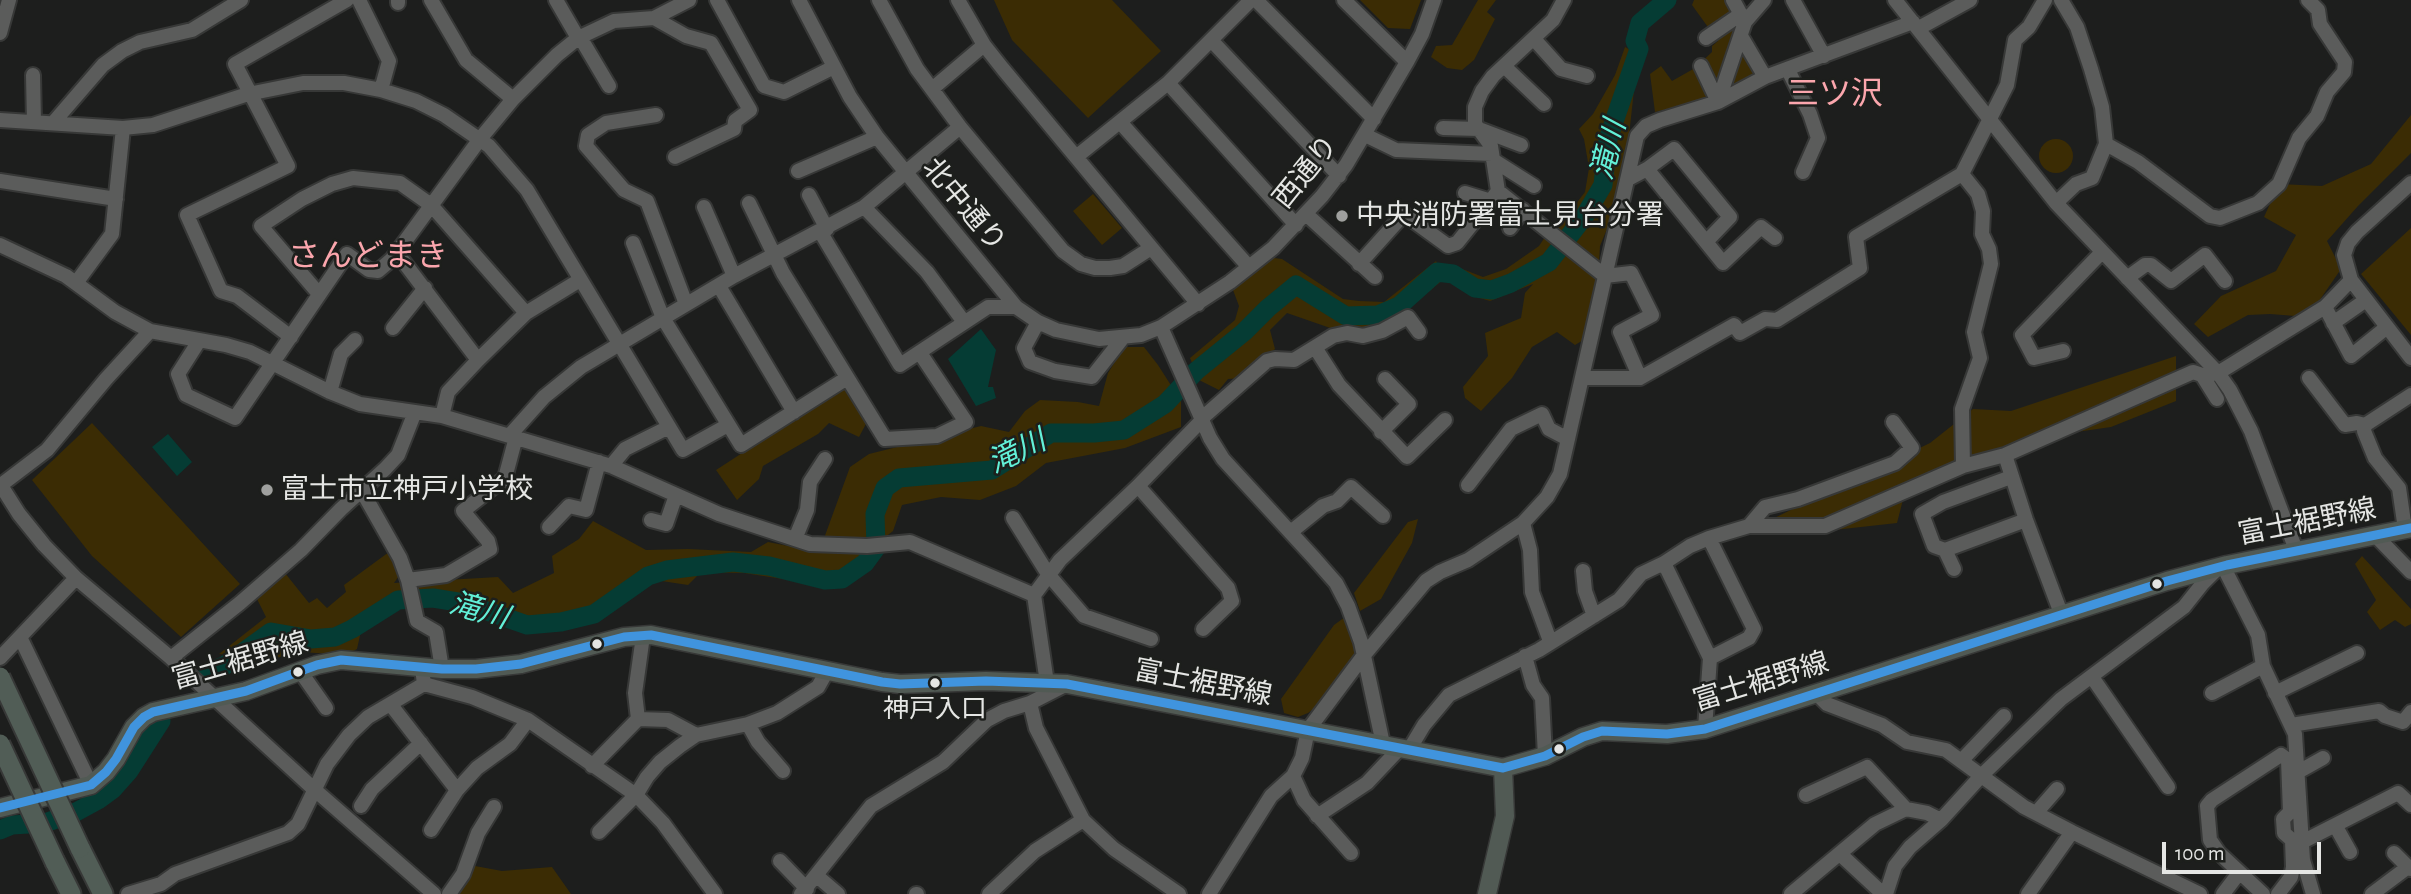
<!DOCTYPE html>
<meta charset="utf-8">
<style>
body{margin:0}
#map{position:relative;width:2411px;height:894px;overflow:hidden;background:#1d1e1d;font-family:"Alegreya Sans",sans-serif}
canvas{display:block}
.scale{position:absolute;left:2162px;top:842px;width:159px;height:32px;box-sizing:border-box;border:4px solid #e5e6e4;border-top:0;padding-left:9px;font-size:21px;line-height:24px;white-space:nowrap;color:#e5e6e4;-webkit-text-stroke:5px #1d1f1c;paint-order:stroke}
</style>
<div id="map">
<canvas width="2411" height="894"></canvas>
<div class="scale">100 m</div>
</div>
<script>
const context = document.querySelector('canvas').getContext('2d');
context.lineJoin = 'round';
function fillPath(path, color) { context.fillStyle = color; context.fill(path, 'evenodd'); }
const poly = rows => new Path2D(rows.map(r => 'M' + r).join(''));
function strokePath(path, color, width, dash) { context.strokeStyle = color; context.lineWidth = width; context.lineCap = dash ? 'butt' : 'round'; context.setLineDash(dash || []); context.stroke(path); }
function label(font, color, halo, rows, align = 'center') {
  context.font = font + ' "Alegreya Sans","Noto Sans JP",sans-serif'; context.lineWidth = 5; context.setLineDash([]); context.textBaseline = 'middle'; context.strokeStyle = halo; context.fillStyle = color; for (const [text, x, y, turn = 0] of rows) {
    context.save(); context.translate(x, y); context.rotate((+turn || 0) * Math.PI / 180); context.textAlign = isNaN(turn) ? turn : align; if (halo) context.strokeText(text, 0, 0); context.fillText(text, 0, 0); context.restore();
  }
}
const green = poly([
 [994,0,1112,0,1161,51,1088,118,1012,40],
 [1360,0,1421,0,1410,29,1388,28],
 [1478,0,1496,0,1487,12,1495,19,1474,60,1462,70,1447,68,1431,57,1436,46,1452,45],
 [1694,0,1729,0,1761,76,1705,100,1655,112,1650,74,1661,66,1672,81,1695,68,1712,52,1712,46,1718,41,1692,5],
 [1625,47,1638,54,1623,190,1600,246,1598,280,1585,339,1575,345,1557,332,1532,347,1512,378,1481,411,1465,398,1463,387,1488,356,1485,333,1521,318,1525,293,1533,284,1490,301,1473,296,1460,285,1452,265,1483,277,1506,269,1539,246,1545,237,1565,218,1585,192,1589,168,1584,139,1579,129,1593,114,1615,75],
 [2411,115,2411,153,2358,206,2327,241,2341,269,2308,317,2270,314,2248,315,2208,337,2194,324,2221,296,2276,271,2296,235,2264,217,2279,184,2322,186,2371,164],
 '2039 156a17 17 0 1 1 34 0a17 17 0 1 1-34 0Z',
 [1093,194,1122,228,1102,245,1073,211],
 [2411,228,2411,335,2361,274],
 [1266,257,1282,259,1343,299,1359,301,1384,302,1436,261,1445,278,1395,320,1361,329,1336,330,1287,313,1270,330,1275,349,1242,378,1228,379,1219,390,1199,380,1190,358,1235,320,1239,306,1233,290],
 [1124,347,1144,347,1158,365,1181,401,1181,427,1125,448,1046,463,1016,486,980,500,941,497,902,505,893,531,847,567,831,574,796,581,744,573,701,572,688,585,635,577,611,597,580,614,543,622,527,622,408,602,361,631,357,649,346,655,301,652,256,663,245,650,227,655,219,654,266,617,257,599,285,573,309,603,317,598,327,608,346,592,344,585,389,552,401,573,394,583,498,577,513,593,554,573,552,556,579,539,593,521,646,550,688,549,751,552,768,542,819,552,850,467,869,454,981,426,1009,432,1025,411,1040,400,1078,402,1099,406,1108,373],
 [2176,356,2176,401,2111,427,2049,436,1907,484,1897,523,1834,530,1762,526,1770,520,1930,443,1973,409,2011,411],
 [844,387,867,422,859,437,829,423,818,434,763,466,759,479,737,500,716,470],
 [92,423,240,584,181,637,92,556,32,480],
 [1418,519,1412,543,1381,599,1360,611,1354,593,1408,522],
 [2362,556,2411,609,2411,624,2405,627,2395,620,2380,630,2367,612,2376,600,2355,564],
 [1345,617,1360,657,1321,703,1308,713,1298,717,1284,713,1281,699,1334,625],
 [475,866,502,871,552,867,571,894,456,894,455,893]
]);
const water = poly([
 [981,329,996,350,988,387,993,387,996,398,976,406,948,359],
 [168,434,192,462,177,476,152,447]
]);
const river = poly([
 [208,672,224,666,271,632,311,639,335,637,352,629,398,600,433,598,464,603,527,625,561,622,594,614,648,576,667,570,733,562,769,566,825,580,842,579,865,563,876,548,875,514,885,488,899,478,992,470,1051,433,1094,433,1124,430,1165,404,1196,371,1244,332,1268,308,1296,285,1346,316,1378,315,1399,306,1437,272,1453,274,1475,288,1492,290,1511,283,1549,262,1584,217,1603,185,1608,139,1639,49,1635,41,1640,23,1667,0],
 [0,830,12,825,45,823,76,812,98,800,113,789,129,771,161,721]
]);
const minor = poly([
 [359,0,389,61,381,90],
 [398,0,398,3],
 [431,0,466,60,513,99],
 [556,0,578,38],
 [717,0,764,86,784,92,834,67],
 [799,0,850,97,877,137,1016,307,1038,322,1056,330,1099,339,1141,335,1161,327,1230,282,1273,248,1322,196,1346,165,1407,62,1422,34,1434,0],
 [879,0,917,69,960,127,1063,251,1081,264,1095,268,1110,268,1123,266,1151,248],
 [958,0,984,45,1003,69,1198,304],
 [1256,0,1374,119],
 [1344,0,1407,62],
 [1733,0,1745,22],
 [1793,0,1824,56],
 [1895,0,2056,203,2218,373,2230,390,2251,431,2296,550],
 [654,18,686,36,711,43,750,110,735,121,734,129,675,157],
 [1919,28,1970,0],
 [0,33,9,0],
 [1741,36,1765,77],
 [580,37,609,86],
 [1706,38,1741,14],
 [1534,39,1561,69,1587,76],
 [1211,40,1339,176],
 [1504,66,1544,104],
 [1701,66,1718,102,1765,77,1913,22],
 [1788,70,1810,114,1818,138,1803,172],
 [33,75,34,122],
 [1168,83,1296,225],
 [932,89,984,45],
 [656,115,606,123,588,135,586,146,624,190,647,201,686,304],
 [0,120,123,128,153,125,248,94,303,83,344,83,381,90,416,101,444,115,489,146,527,190,683,450,728,425],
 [1120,122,1249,267],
 [53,123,103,65,122,51,140,42,192,30,241,0],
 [1443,128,1479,129,1521,145],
 [1365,135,1396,150,1492,154],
 [2106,144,2138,162,2210,216,2220,218,2258,203,2279,184,2299,138,2317,116,2327,92,2344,72,2345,62,2320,24,2318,10,2308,0],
 [1076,157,1168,83,1251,0],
 [1493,160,1534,186],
 [1647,169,1674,149,1730,217,1706,242],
 [798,171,877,137],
 [1962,174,1978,194,1983,211,1982,234,1989,249,1991,264,1974,332,1980,358,1962,409,1963,466],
 [1628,179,1647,169,1723,263,1761,227,1775,238],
 [0,181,116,199],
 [2411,183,2357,232,2348,243,2344,255,2351,280,2411,358],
 [1498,191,1605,276,1631,273,1652,315,1620,332,1640,378],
 [1465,193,1491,201],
 [809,195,827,229],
 [749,203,783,273,885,439,937,436,966,422,920,353],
 [2056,203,2076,184,2092,178,2106,144,2102,107,2091,69,2077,27,2061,0],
 [704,207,734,276],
 [864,207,927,272,964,322],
 [1306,214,1375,277],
 [1510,228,1523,210],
 [821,233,900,365,988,307,1016,307],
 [633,243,663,318,741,445,847,378],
 [0,245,66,276,115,312,150,331,226,345,250,352,330,392,360,404,442,416,611,466,719,514,810,544,867,546,910,542,1034,595],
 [397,253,478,360,448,392,442,416],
 [1359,264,1404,214,1448,246,1457,243,1489,203,1498,191,1491,146,1475,124,1475,107,1482,91,1493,76,1553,20,1564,0],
 [2127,278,2145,265,2151,265,2171,281,2205,255,2225,281],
 [76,283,112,234,123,128],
 [719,286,794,412],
 [319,294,261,226,302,199,332,184,353,178,400,183,431,205,526,313,478,360],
 [2325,307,2351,356,2387,327],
 [526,313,580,280],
 [1038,322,1024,348,1030,362,1055,371,1092,377,1122,339],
 [2333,323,2366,300],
 [1161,327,1210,438,1223,459,1314,558,1336,583,1348,606,1361,642,1383,744],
 [393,328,425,288],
 [291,337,237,296,221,291,187,215,288,166,235,64,347,0],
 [199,341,178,374,186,395,235,418,347,254,369,270,378,271,392,259,480,139,513,99,557,55,578,38,614,21,654,18,689,0],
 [1316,349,1339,385,1407,457,1445,420],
 [2063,351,2034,358,2022,335,2102,252],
 [2210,374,2218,373,2325,307,2351,280],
 [1583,378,1640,378,1734,325,1740,333,1765,319,1777,320,1860,268,1856,237,1962,174,2007,85,2015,40,2029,27,2045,0],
 [2309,378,2345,425,2357,423,2365,425,2411,395],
 [330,392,341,354,355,340],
 [1201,419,1267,361,1275,359,1294,360,1333,336,1347,333,1363,336,1382,331,1408,317,1419,332],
 [2365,425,2364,431,2375,458,2399,488,2405,529],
 [1381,432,1409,404,1385,379],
 [510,435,544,397,581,367,734,276,864,207,960,127],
 [2005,455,2026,520,2062,616],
 [611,466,625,449,669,427],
 [2011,477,1943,502,1922,514,1934,546,1945,550,2026,520],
 [0,484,19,514,44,545,76,578,171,658,316,791,434,894],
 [1,485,47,450,106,379,150,331],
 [1468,485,1511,429,1542,414,1549,429,1568,439],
 [1138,486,1228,588,1232,601,1203,629],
 [362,491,400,558,408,580,417,621,436,632,442,669],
 [1013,518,1048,574,1084,616,1151,639],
 [651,520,666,524,676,495],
 [1523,523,1530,550,1532,592,1550,641],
 [1749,526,1765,507,1798,499,1895,463,1912,448,1893,422],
 [549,527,569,506,586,510,599,462],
 [1292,531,1323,506,1337,501,1351,487,1383,516],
 [2375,535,2411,572],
 [1709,538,1754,629,1749,638,1710,658],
 [795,539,807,510,810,482,825,459],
 [1945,550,1954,569],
 [1664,563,1710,658,1705,729],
 [2223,566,2258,635,2263,666,2295,734,2303,860,2313,894],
 [1583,571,1585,591,1594,616],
 [408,580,446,575,490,549,488,541,463,511,505,478,516,437],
 [21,639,91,785],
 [1525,656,1533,685,1542,698,1545,756],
 [0,658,76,578],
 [171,658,240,603,301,550,341,509,385,469,398,455,415,412],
 [422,668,424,684,472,697,528,720,636,795,663,823,715,894],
 [300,671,326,708],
 [2092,677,2168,787],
 [1047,683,1034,595,1060,560,1138,486,1202,420],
 [2212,693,2263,666],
 [2275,693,2357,653],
 [1817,694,1827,704,1882,725,1907,742,1946,750,2024,807,2072,832,2200,894],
 [1030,703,1036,728,1083,820,1114,849,1179,894],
 [391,705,457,790],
 [638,719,635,693,643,636],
 [748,724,758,742,783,771],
 [2291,725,2379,711,2385,716,2403,722,2411,712],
 [1409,750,1424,725,1449,695,1539,650,1619,600,1641,574,1664,563,1690,546,1709,538,1749,526,1825,526,1963,466,2005,455,2193,372,2202,375,2217,399],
 [1961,761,2004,716],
 [592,766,638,719,668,720,696,735],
 [2298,772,2323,758],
 [1293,776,1304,800,1351,853],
 [1806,795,1867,767,1906,809],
 [361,806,372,789,421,743],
 [2036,813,2057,789],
 [1317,816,1367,783,1400,748],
 [2335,825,2350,852],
 [431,830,457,790,477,768,510,744,528,720],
 [599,832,636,795,647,777,660,762,680,746,696,735,748,724,777,713,818,687,827,671],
 [2302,842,2398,793,2411,805],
 [2394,853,2408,867],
 [1840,854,1883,894],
 [780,861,807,889],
 [817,876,838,894],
 [128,894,161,884,175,874,288,833,298,824,327,764,349,735,368,717,424,684],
 [449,894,463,874,478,833,494,807],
 [801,894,871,806,943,762,987,720,1004,711,1030,703,1067,684],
 [916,894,917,894],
 [989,894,1035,851,1083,820],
 [1209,894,1271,796,1293,776,1302,758,1308,730,1364,655,1426,581,1440,572,1468,560,1523,523,1547,497,1560,474,1637,136,1646,126,1660,120,1718,102,1745,22,1764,0],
 [1791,894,1875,824,1906,809,1927,813,1941,820],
 [1886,894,1895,866,1910,847,1941,820,1981,776,2061,699,2184,607,2203,583,2218,568],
 [2028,894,2072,832],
 [2223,894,2239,873],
 [2263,894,2219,853,2210,840,2207,806,2212,800,2281,755,2288,760,2290,812,2283,819,2284,833,2292,840,2293,867,2291,877,2278,894],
 [2372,894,2408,867,2411,869]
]);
const major = poly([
 [0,808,91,785,106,772,116,759,134,727,144,717,153,712,246,691,317,665,341,660,442,669,476,669,521,664,624,637,651,635,882,682,900,684,986,681,1067,684,1503,768,1545,756,1583,737,1602,731,1667,734,1705,729,2167,581,2227,565,2411,528],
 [1487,894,1505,816,1503,768]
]);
const highway = poly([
 [80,848,103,894],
 [55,862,71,894]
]);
const highwayBridge = poly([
 [0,677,80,848],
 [0,744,55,862]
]);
const bus1 = poly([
 [0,808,91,785,106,772,116,759,134,727,144,717,153,712,246,691,317,665,341,660,442,669,476,669,521,664,624,637,651,635,882,682,900,684,986,681,1067,684,1503,768,1545,756,1583,737,1602,731,1667,734,1705,729,2167,581,2227,565,2411,528]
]);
const markers = [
 [1342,216,7,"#9fa09e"],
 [267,490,7,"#9fa09e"],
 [2157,584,6,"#e5e6e4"],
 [597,644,6,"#e5e6e4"],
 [298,672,6,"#e5e6e4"],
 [935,683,6,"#e5e6e4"],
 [1559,749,6,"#e5e6e4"]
];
const busNames = [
 ["神戸入口",935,709]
];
const streetNames = [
 ["西通り",1306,172,-51],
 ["北中通り",964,205,50],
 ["富士裾野線",2307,522,-11],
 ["富士裾野線",240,661,-16],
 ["富士裾野線",1761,682,-17],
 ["富士裾野線",1203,683,11]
];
const poiNames = [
 ["中央消防署富士見台分署",1356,216],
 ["富士市立神戸小学校",281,490]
];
const waterNames = [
 ["滝川",1609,150,-76],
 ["滝川",1017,452,-26],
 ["滝川",479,611,16]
];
const quarterNames = [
 ["三ツ沢",1835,94],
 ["さんどまき",368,256]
];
fillPath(green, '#3b2c04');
fillPath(water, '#053c34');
strokePath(river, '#053c34', 19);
strokePath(minor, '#373837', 18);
strokePath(major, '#373837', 21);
strokePath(highway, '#373837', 23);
strokePath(minor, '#5b5c5b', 14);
strokePath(major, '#515a54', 18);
strokePath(highway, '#515d56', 19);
strokePath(highwayBridge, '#373837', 23, []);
strokePath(highwayBridge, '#515d56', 19);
strokePath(bus1, '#4094de', 9);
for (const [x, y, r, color] of markers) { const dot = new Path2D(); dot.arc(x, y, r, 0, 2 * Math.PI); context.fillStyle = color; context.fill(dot); strokePath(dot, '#1d1f1c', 2.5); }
label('26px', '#e5e6e4', '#1d1f1c', busNames);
label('28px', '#e5e6e4', '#1d1f1c', streetNames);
label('28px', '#e5e6e4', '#1d1f1c', poiNames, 'left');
label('italic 30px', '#62f0d8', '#1d1f1c', waterNames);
label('32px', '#fba6ad', '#1d1f1c', quarterNames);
</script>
